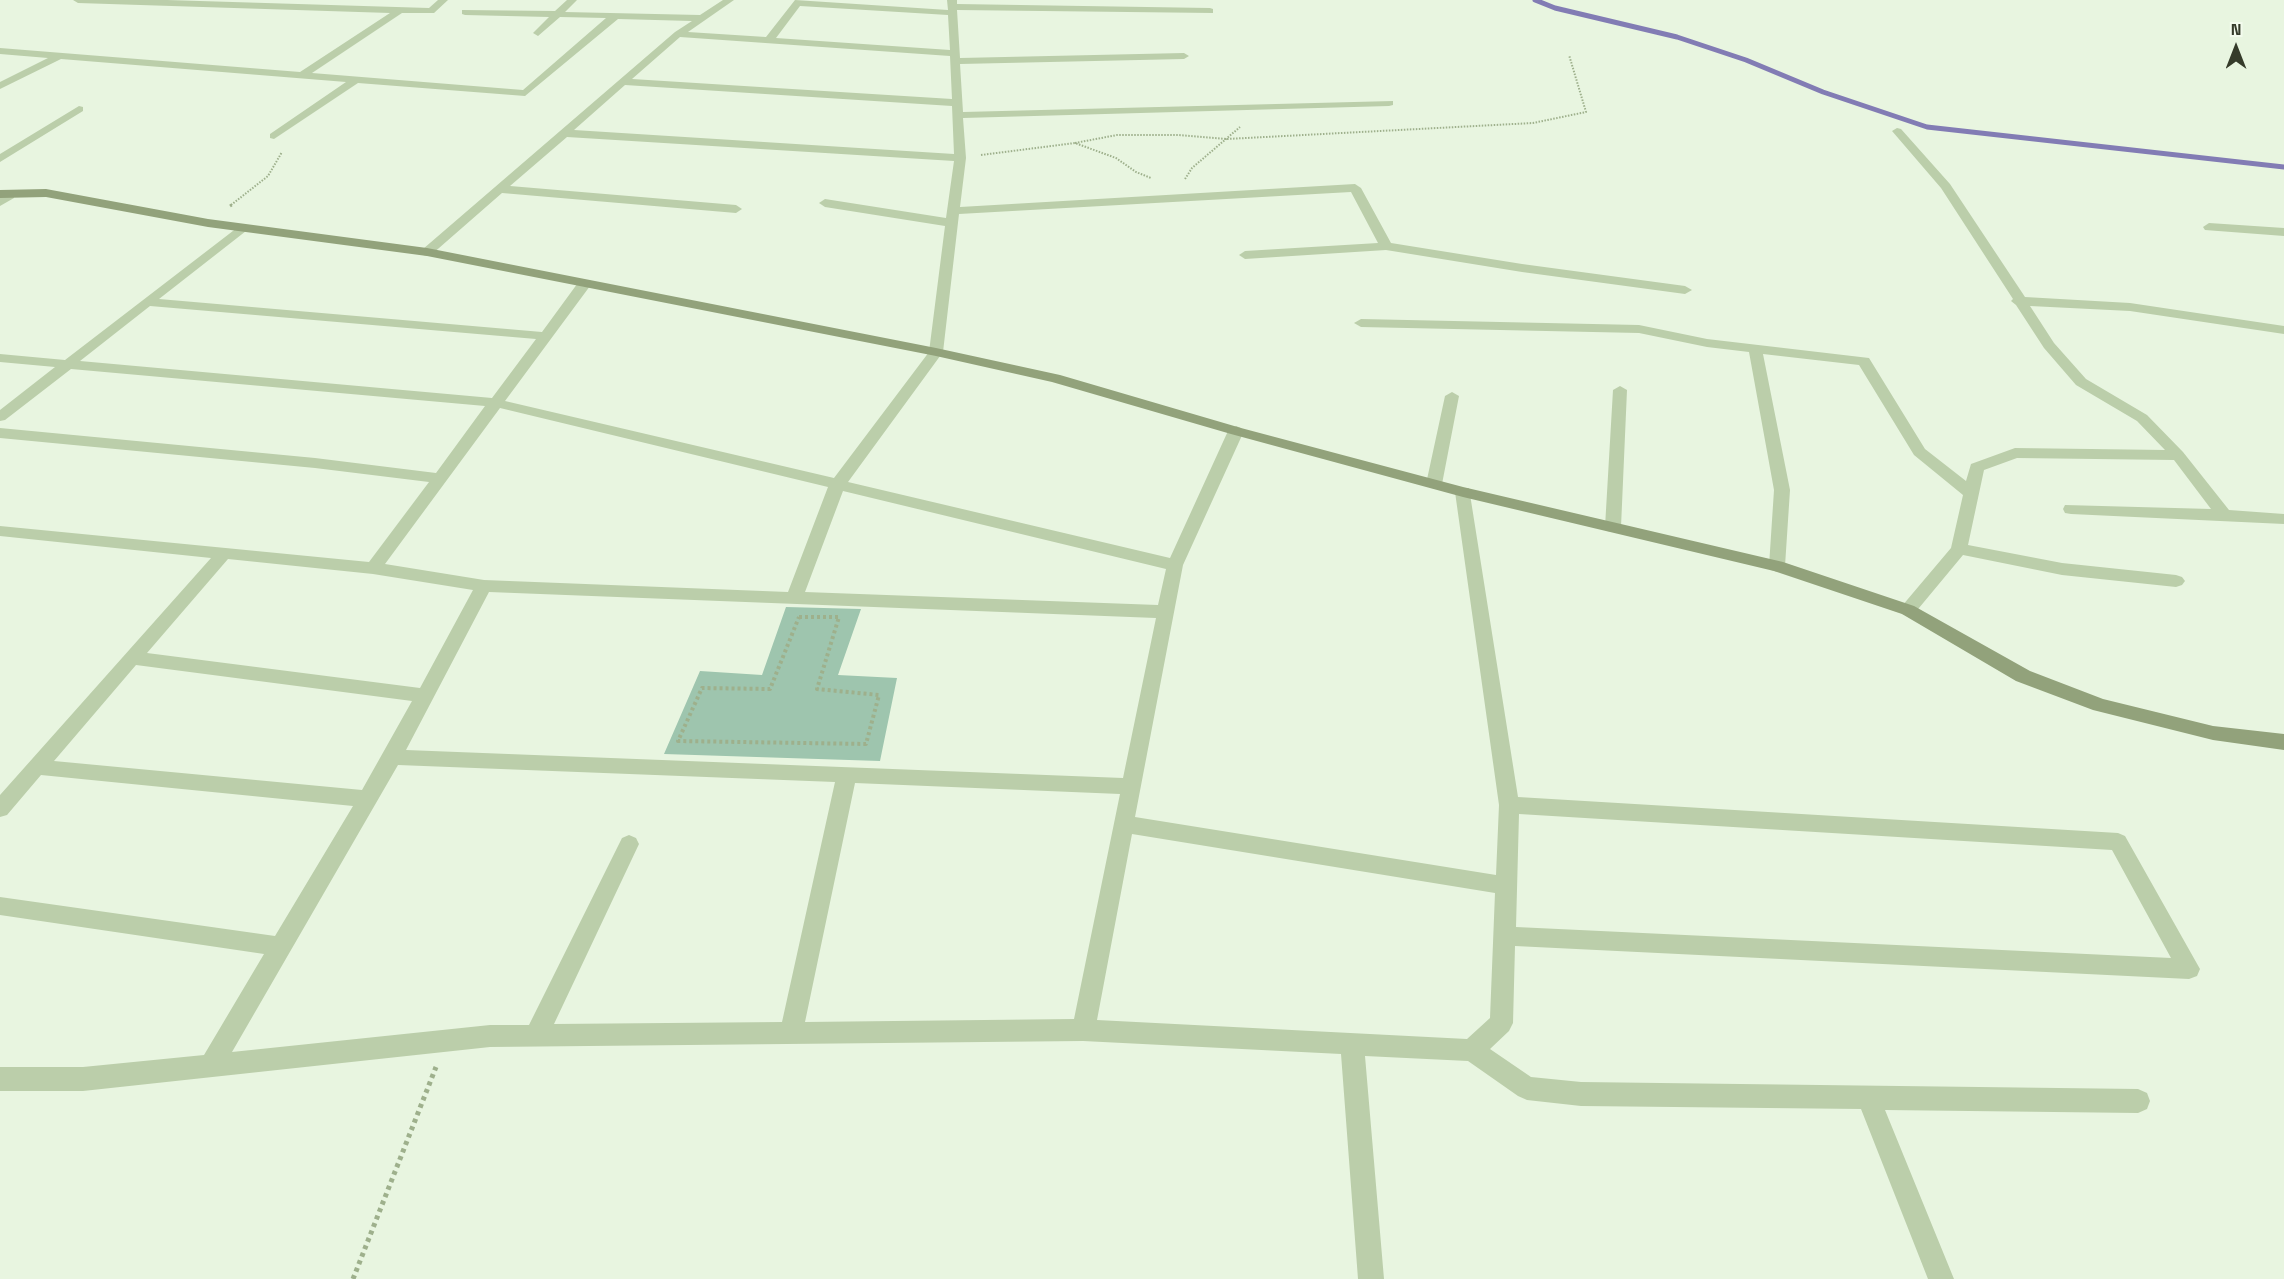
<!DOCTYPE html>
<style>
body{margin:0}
#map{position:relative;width:2284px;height:1279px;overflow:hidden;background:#e8f5e0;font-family:"Space Grotesk",sans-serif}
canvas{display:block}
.north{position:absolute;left:2206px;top:18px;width:60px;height:60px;-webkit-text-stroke:4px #f3fbed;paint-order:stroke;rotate:0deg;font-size:16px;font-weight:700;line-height:24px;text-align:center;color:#353b2a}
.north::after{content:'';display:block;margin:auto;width:21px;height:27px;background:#353b2a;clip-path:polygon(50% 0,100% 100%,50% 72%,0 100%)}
</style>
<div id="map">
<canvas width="2284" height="1279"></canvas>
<div class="north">N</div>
</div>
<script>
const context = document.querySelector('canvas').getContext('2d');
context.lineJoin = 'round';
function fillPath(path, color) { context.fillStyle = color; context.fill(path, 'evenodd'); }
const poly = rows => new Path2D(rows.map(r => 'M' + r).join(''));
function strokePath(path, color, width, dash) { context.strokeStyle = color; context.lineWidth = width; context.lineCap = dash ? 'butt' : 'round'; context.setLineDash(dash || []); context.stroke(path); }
const green = poly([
 [786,607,861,609,838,675,897,678,880,761,664,754,700,671,762,675]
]);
const stream = poly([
 [1535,0,1555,8,1677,37,1746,60,1823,92,1927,127,2284,167]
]);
const pathFar3 = poly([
 [1075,143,1117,135,1179,135,1227,139,1533,123,1586,112,1569,55],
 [981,155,1075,143,1116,158,1136,172,1151,178],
 [1185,179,1192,168,1240,127],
 [231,205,268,176,282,152]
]);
const pathFar2 = poly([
 [230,206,233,204]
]);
const pathFar1 = poly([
 [799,617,839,617,817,689,879,695,866,744,678,741,702,688,770,689,799,617]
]);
const path = poly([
 [353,1279,436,1067]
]);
const street = poly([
 [73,0,167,0,429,8,438,0,448,0,434,13,402,13,312,73,523,90,606,18,560,17,538,36,533,33,549,17,465,15,462,14,462,10,555,11,567,0,577,0,565,12,700,15,723,0,734,0,688,32,766,37,795,0,948,10,947,0,957,0,957,4,1210,8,1213,9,1213,13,957,10,960,58,1184,53,1189,56,1184,59,960,64,963,112,1393,101,1393,105,1389,106,963,118,966,158,960,207,1355,184,1361,188,1391,243,1522,264,1685,286,1692,290,1685,294,1522,272,1386,250,1245,259,1239,255,1245,251,1378,243,1351,192,959,214,943,352,848,482,1170,558,1228,431,1236,426,1241,428,1244,431,1183,565,1135,817,1496,875,1499,805,1455,492,1457,488,1469,488,1518,797,2118,833,2125,836,2200,969,2197,976,2189,979,1515,946,1513,1023,1509,1031,1490,1049,1531,1077,1581,1082,2138,1089,2147,1093,2150,1101,2147,1109,2138,1113,1885,1110,1954,1279,1928,1279,1861,1109,1581,1106,1527,1100,1518,1096,1468,1061,1365,1056,1384,1279,1358,1279,1341,1054,1083,1041,490,1047,83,1091,0,1091,0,1067,83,1067,204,1055,264,954,0,915,0,897,275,936,353,806,41,775,7,815,0,817,0,795,211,558,0,536,0,526,369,562,429,482,315,468,0,438,0,428,315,458,436,473,485,406,71,369,5,420,0,421,0,410,55,367,0,362,0,354,65,360,242,224,246,225,248,228,246,231,159,299,542,332,580,280,590,280,592,283,590,286,505,401,834,478,929,352,945,226,825,207,819,203,825,199,946,218,954,161,567,137,510,186,736,205,742,209,736,213,502,193,431,255,427,256,423,255,421,252,423,249,675,32,692,21,618,19,525,96,358,83,274,139,270,138,270,134,346,82,61,59,0,89,0,82,48,58,0,54,0,48,300,72,390,13,78,3,73,0],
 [800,6,948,15,950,50,776,38,800,6],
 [680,37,950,56,952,99,632,79,680,37],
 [625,85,952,106,954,154,574,130,625,85],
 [150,306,536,339,492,398,80,361,150,306],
 [500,408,828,487,788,592,484,580,385,564,500,408],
 [843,491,1166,569,1158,605,805,592,843,491],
 [228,559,373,574,473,590,420,688,147,653,228,559],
 [489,592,1156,618,1123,778,406,750,489,592],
 [136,665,412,701,362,790,54,761,136,665],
 [398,765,835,782,782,1022,554,1024,639,844,636,838,629,835,622,838,529,1025,490,1025,232,1052,398,765],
 [855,783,1120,794,1074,1019,805,1022,855,783],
 [1519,814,2112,850,2171,958,1516,927,1519,814],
 [1132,834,1495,893,1490,1018,1467,1039,1097,1020,1132,834],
 [79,106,83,107,83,111,0,162,0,154,79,106],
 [1897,128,1901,129,1950,184,2025,297,2130,303,2284,326,2284,334,2130,311,2030,306,2054,343,2086,379,2147,415,2183,452,2229,510,2284,514,2284,524,2071,514,2065,513,2063,509,2065,505,2211,509,2174,460,2017,458,1984,470,1968,545,2062,563,2176,575,2182,577,2185,581,2182,585,2176,587,2062,575,1963,555,1914,614,1908,616,1902,614,1899,610,1902,606,1951,548,1963,495,1914,455,1859,365,1763,354,1790,490,1785,566,1783,570,1777,572,1771,570,1769,566,1774,490,1749,352,1707,347,1639,333,1361,327,1354,323,1361,319,1639,325,1707,339,1869,358,1925,449,1966,481,1971,464,2015,448,2165,450,2137,421,2076,385,2044,348,2016,305,2011,301,2013,299,1941,188,1892,131,1897,128],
 [10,191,14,192,14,198,0,206,0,197,10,191],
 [2209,223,2284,228,2284,236,2205,230,2203,227,2209,223],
 [1620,386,1627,390,1621,527,1619,531,1613,532,1607,531,1605,527,1613,390,1620,386],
 [1452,392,1459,396,1442,484,1434,489,1426,484,1445,396,1452,392]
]);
const secondary = poly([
 [46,189,208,219,427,248,936,348,1060,375,1241,428,1463,487,1783,562,1914,606,2030,671,2103,699,2213,726,2284,734,2284,750,2213,740,2093,710,2016,681,1902,614,1774,571,1463,497,1231,434,1052,382,936,356,427,256,208,227,46,197,0,198,0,190,46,189]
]);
fillPath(green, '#9ec5ae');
strokePath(stream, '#827cb4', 5);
strokePath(pathFar3, '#9eb08c', 2, [1.5, 1.5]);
strokePath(pathFar2, '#9eb08c', 3, [2, 2]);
strokePath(pathFar1, '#9eb08c', 4, [3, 3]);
strokePath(path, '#9eb08c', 5, [4, 4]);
fillPath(street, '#bbceaa');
fillPath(secondary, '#92a27b');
</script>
